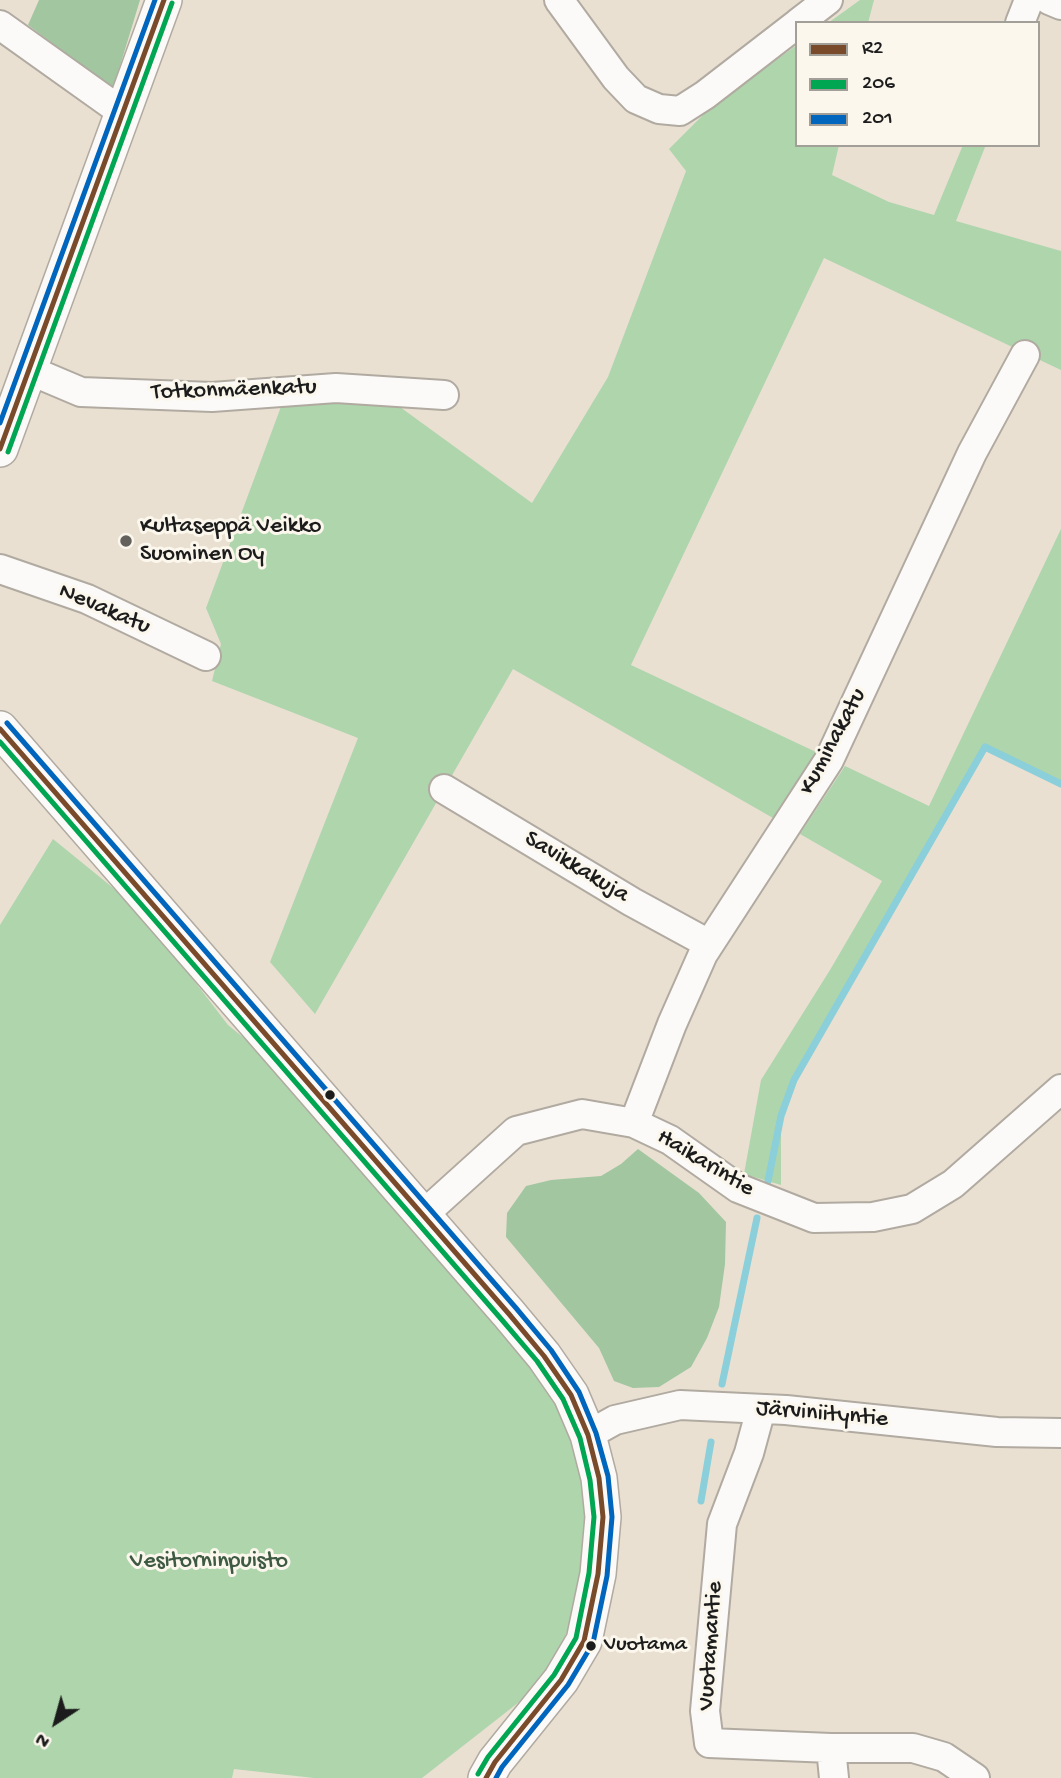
<!DOCTYPE html>
<meta charset="utf-8">
<style>
body{margin:0}
#map{position:relative;width:1061px;height:1778px;overflow:hidden;background:#e9e0d2;font-family:"Gochi Hand",sans-serif}
canvas{display:block}
.legend{position:absolute;left:795px;top:21px;width:245px;height:126px;box-sizing:border-box;background:#fbf7ec;border:2px solid #a29f99;margin:0;padding:9px 12px;list-style:none;font-size:21px;color:#1c1c1c}
.legend li{display:flex;align-items:center;gap:14px;height:35px}
.legend b{width:35px;border:2px solid #a29f99}
.north{position:absolute;left:21px;top:1687px;width:70px;height:70px;-webkit-text-stroke:5px #fbf7ec;paint-order:stroke;rotate:216deg;font-size:19px;font-weight:700;line-height:28px;text-align:center;color:#1c1c1c}
.north::after{content:'';display:block;margin:auto;width:24px;height:32px;background:#1c1c1c;clip-path:polygon(50% 0,100% 100%,50% 72%,0 100%)}
</style>
<div id="map">
<canvas width="1061" height="1778"></canvas>
<ul class="legend">
<li><b style="height:9px;background:#7a4b2a"></b>R2</li>
<li><b style="height:9px;background:#00a651"></b>206</li>
<li><b style="height:9px;background:#0065bd"></b>201</li>
</ul>
<div class="north">N</div>
</div>
<script>
const context = document.querySelector('canvas').getContext('2d');
context.lineJoin = 'round';
function fillPath(path, color) { context.fillStyle = color; context.fill(path, 'evenodd'); }
const poly = rows => new Path2D(rows.map(r => 'M' + r).join(''));
function strokePath(path, color, width, dash) { context.strokeStyle = color; context.lineWidth = width; context.lineCap = dash ? 'butt' : 'round'; context.setLineDash(dash || []); context.stroke(path); }
function label(font, color, halo, rows, align = 'center') {
  context.font = font + ' "Gochi Hand",sans-serif'; context.lineWidth = 6; context.setLineDash([]); context.textBaseline = 'middle'; context.strokeStyle = halo; context.fillStyle = color; for (const [text, x, y, turn = 0] of rows) {
    context.save(); context.translate(x, y); context.rotate((+turn || 0) * Math.PI / 180); context.textAlign = isNaN(turn) ? turn : align; if (halo) context.strokeText(text, 0, 0); context.fillText(text, 0, 0); context.restore();
  }
}
const green = poly([
 [860,0,874,0,868,23,828,23],
 [797,45,797,145,839,145,832,175,889,202,934,215,963,145,985,147,956,221,1061,251,1061,370,824,258,631,665,816,752,773,818,513,669,315,1014,270,962,358,738,212,681,221,644,206,608,282,404,378,391,532,503,608,377,686,171,669,149,710,108],
 [1061,529,1061,784,985,747,794,1080,781,1116,781,1185,744,1174,761,1080,830,970,882,881,800,834,845,766,929,806],
 [53,839,139,909,228,1025,265,1055,496,1321,551,1393,571,1435,587,1500,577,1606,559,1651,537,1688,422,1778,314,1778,234,1769,232,1778,0,1778,0,925]
]);
const forest = poly([
 [39,0,140,0,113,89,28,25],
 [638,1149,699,1193,726,1222,725,1264,719,1307,707,1338,691,1367,659,1387,633,1388,614,1381,599,1348,506,1237,507,1213,526,1186,551,1180,601,1176,621,1164]
]);
const stream = poly([
 [768,1181,781,1116,794,1080,985,747,1061,784],
 [722,1384,757,1218],
 [701,1501,711,1442]
]);
const minor = poly([
 [559,0,616,78,636,99,659,109,680,111,705,95,797,24],
 [1049,0,1061,5],
 [798,23,828,0],
 [1020,23,1029,0],
 [0,25,122,112],
 [29,370,81,392,212,397,336,388,444,395],
 [0,569,87,599,206,656],
 [444,789,632,902,709,944],
 [634,1123,672,1024,703,954,829,760,972,453,1025,355],
 [423,1215,516,1131,582,1114,634,1123,670,1140,738,1188,814,1218,873,1217,912,1209,953,1184,1061,1089],
 [761,1409,749,1453,722,1524,705,1711,709,1743,831,1748,913,1748,944,1757,975,1778],
 [588,1435,615,1420,680,1405,786,1410,997,1432,1061,1433],
 [831,1748,834,1778]
]);
const tertiary = poly([
 [0,449,164,0],
 [0,729,509,1314,544,1356,571,1395,588,1435,599,1478,603,1517,598,1574,584,1641,561,1680,495,1762,486,1778]
]);
const bus1 = poly([
 [0,449,164,0],
 [0,729,509,1314,544,1356,571,1395,588,1435,599,1478,603,1517,598,1574,584,1641,561,1680,495,1762,486,1778]
]);
const bus2 = poly([
 [8,452,172,3],
 [0,742,502,1320,537,1361,563,1399,580,1438,590,1480,594,1517,589,1573,576,1638,554,1675,488,1757,478,1774]
]);
const bus3 = poly([
 [0,423,155,0],
 [7,723,516,1308,551,1350,579,1392,596,1433,608,1476,612,1517,607,1576,593,1643,568,1685,502,1767,496,1778]
]);
const markers = [
 [126,541,7,"#64615c"],
 [330,1095,6,"#1c1c1c"],
 [591,1646,6,"#1c1c1c"]
];
const busNames = [
 ["Vuotama",604,1646]
];
const streetNames = [
 ["Totkonmäenkatu",234,391,-2],
 ["Nevakatu",104,610,23],
 ["Kuminakatu",834,742,-62],
 ["Savikkakuja",576,868,31],
 ["Haikarintie",705,1164,31],
 ["Järviniityntie",822,1415,5],
 ["Vuotamantie",712,1646,-86]
];
const poiNames = [
 ["Kultaseppä Veikko",140,527],
 ["Suominen Oy",140,555]
];
const parkNames = [
 ["Vesitorninpuisto",209,1562]
];
fillPath(green, '#aed5ac');
fillPath(forest, '#a1c6a0');
strokePath(stream, '#8acfda', 7);
strokePath(minor, '#b0aaa1', 32);
strokePath(tertiary, '#b0aaa1', 38);
strokePath(minor, '#fcfaf8', 28);
strokePath(tertiary, '#fcfaf8', 35);
strokePath(bus1, '#7a4b2a', 5);
strokePath(bus2, '#00a651', 5);
strokePath(bus3, '#0065bd', 5);
for (const [x, y, r, color] of markers) { const dot = new Path2D(); dot.arc(x, y, r, 0, 2 * Math.PI); context.fillStyle = color; context.fill(dot); strokePath(dot, '#fbf7ec', 2.5); }
label('22px', '#1c1c1c', '#fbf7ec', busNames, 'left');
label('24px', '#1c1c1c', '#fbf7ec', streetNames);
label('24px', '#1c1c1c', '#fbf7ec', poiNames, 'left');
label('24px', '#3e5a43', '#fbf7ec', parkNames);
</script>
